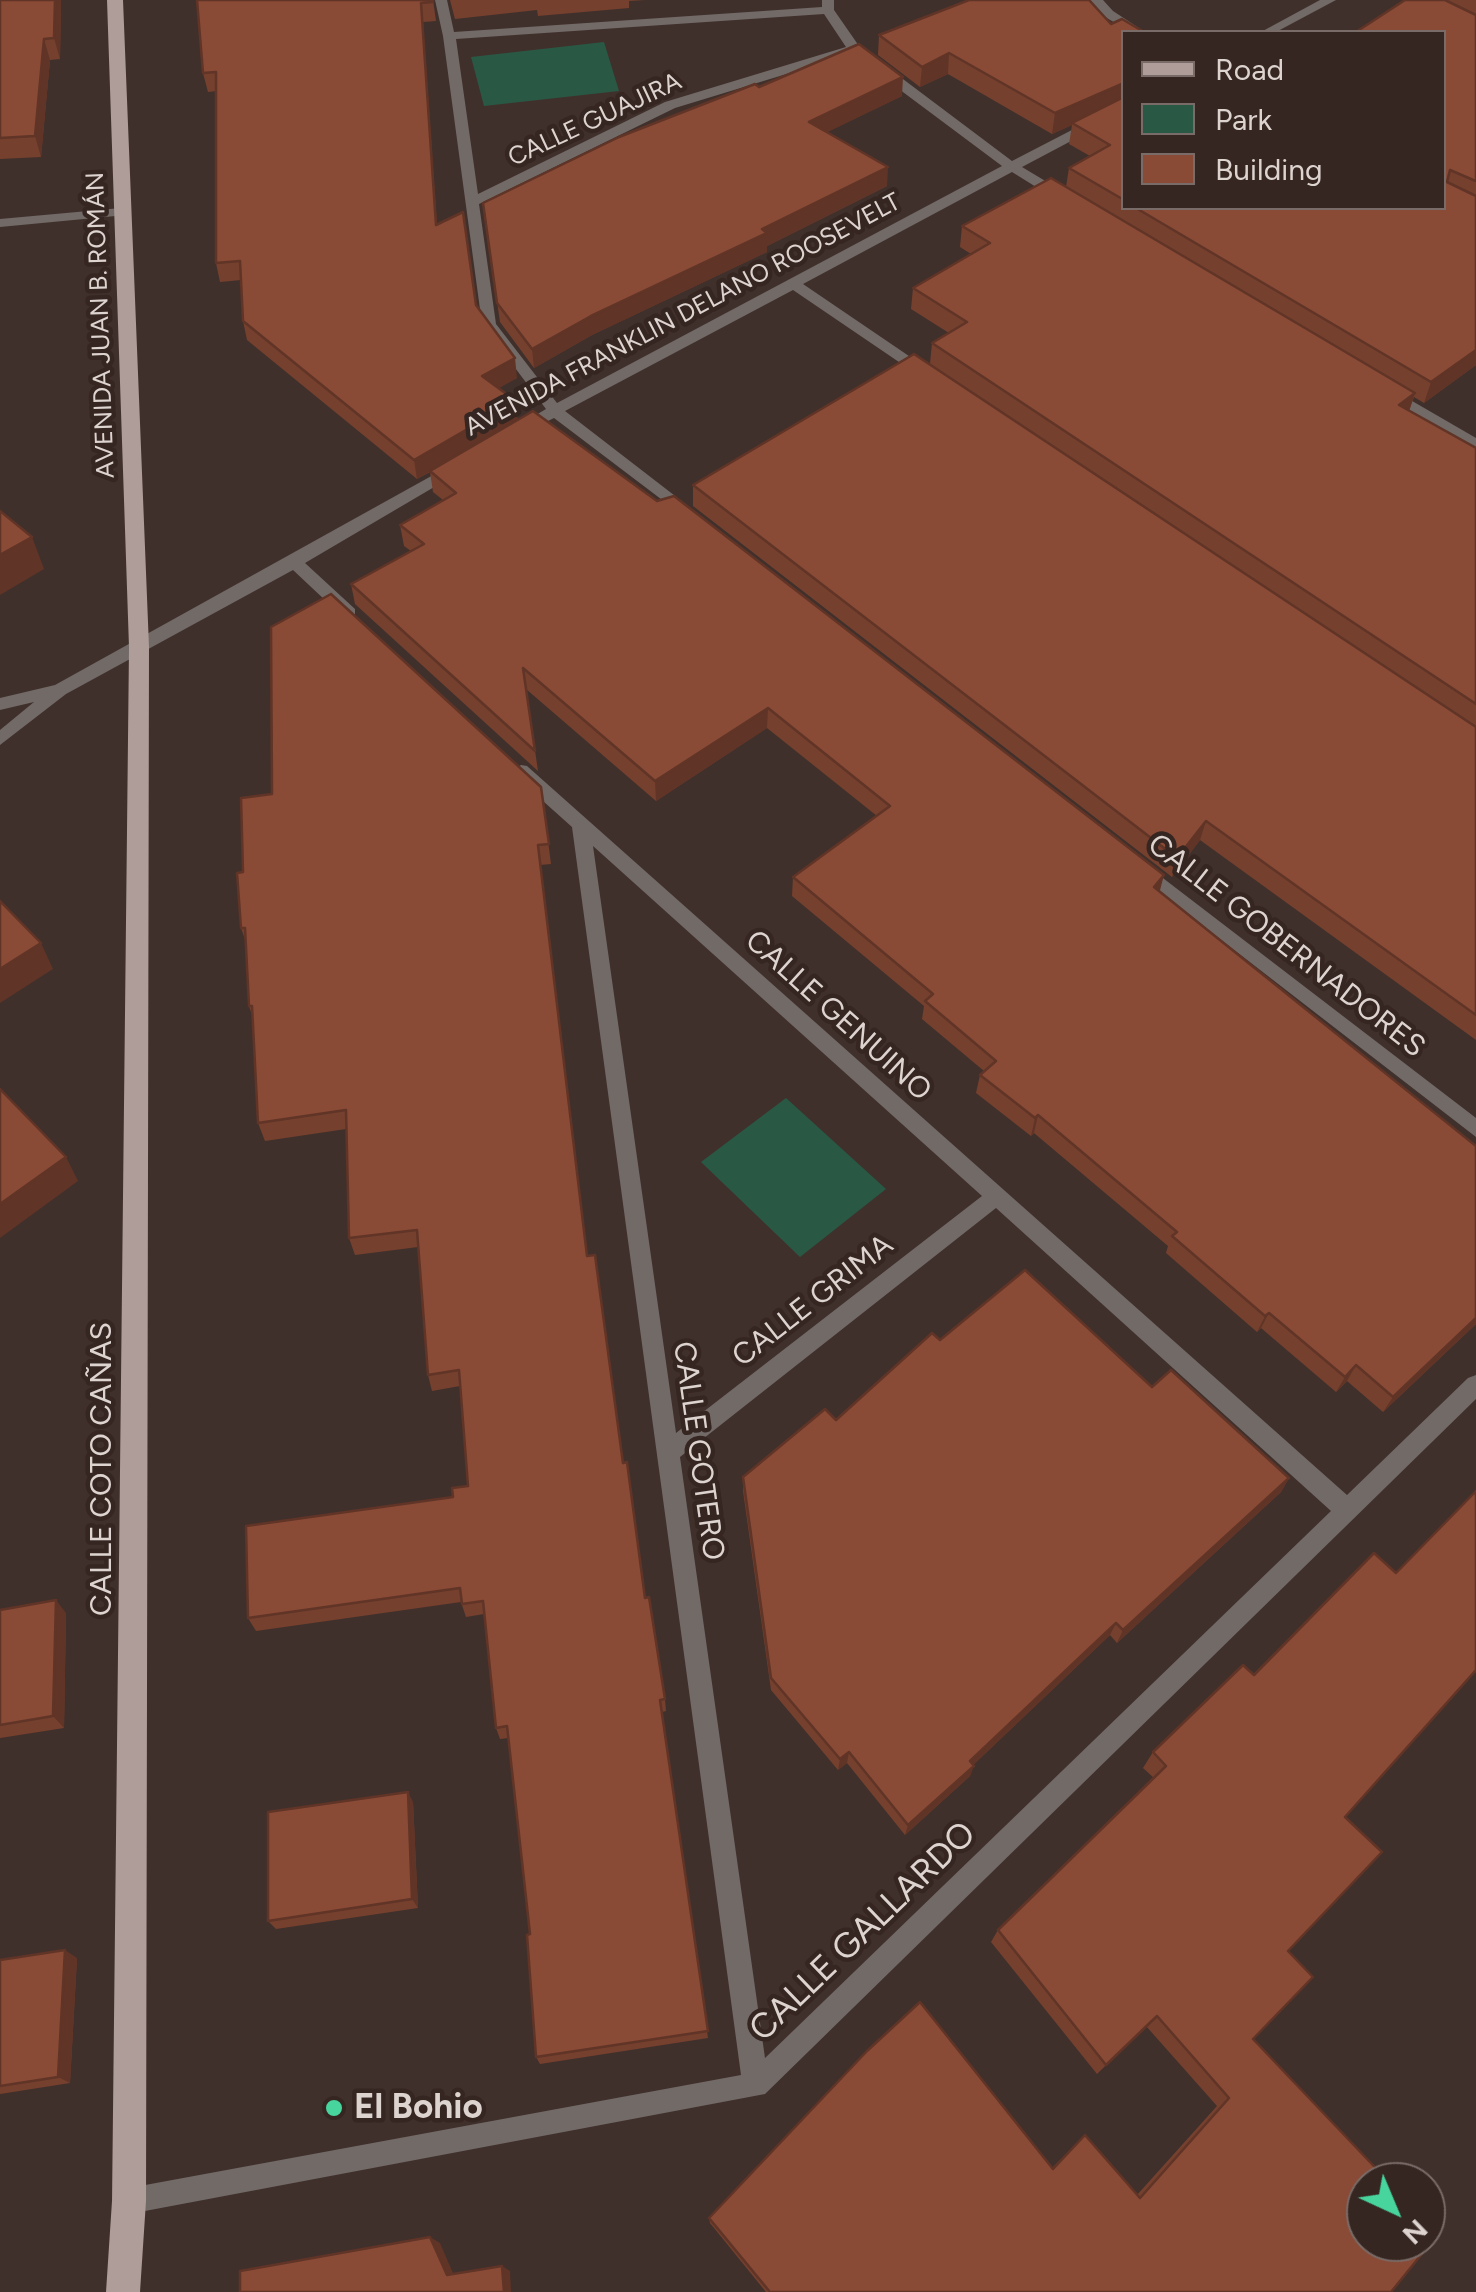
<!DOCTYPE html>
<meta charset="utf-8">
<style>
body{margin:0}
#map{position:relative;width:1476px;height:2292px;overflow:hidden;background:#40302c;font-family:Figtree,sans-serif}
canvas{display:block}
.legend{position:absolute;left:1121px;top:30px;width:325px;height:180px;box-sizing:border-box;background:#362622;border:2px solid #796b67;margin:0;padding:12px 18px;list-style:none;font-size:30px;color:#ddd3cf}
.legend li{display:flex;align-items:center;gap:20px;height:50px}
.legend b{width:50px;border:2px solid #796b67}
.north{position:absolute;left:1346px;top:2162px;width:100px;height:100px;box-sizing:border-box;background:#362622;border:2px solid #796b67;border-radius:50%;rotate:136deg;font-size:28px;font-weight:700;line-height:40px;text-align:center;color:#ddd3cf}
.north::after{content:'';display:block;margin:auto;width:35px;height:45px;background:#47d49d;clip-path:polygon(50% 0,100% 100%,50% 72%,0 100%)}
</style>
<div id="map">
<canvas width="1476" height="2292"></canvas>
<ul class="legend">
<li><b style="height:12px;background:#ae9d98"></b>Road</li>
<li><b style="height:28px;background:#295944"></b>Park</li>
<li><b style="height:28px;background:#894a36"></b>Building</li>
</ul>
<div class="north">N</div>
</div>
<script>
const context = document.querySelector('canvas').getContext('2d');
context.lineJoin = 'round';
function fillPath(path, color) { context.fillStyle = color; context.fill(path, 'evenodd'); }
const poly = rows => new Path2D(rows.map(r => 'M' + r).join(''));
function strokePath(path, color, width, dash) { context.strokeStyle = color; context.lineWidth = width; context.lineCap = dash ? 'butt' : 'round'; context.setLineDash(dash || []); context.stroke(path); }
function label(font, color, halo, rows, align = 'center') {
  context.font = font + ' Figtree,sans-serif'; context.lineWidth = 9; context.setLineDash([]); context.textBaseline = 'middle'; context.strokeStyle = halo; context.fillStyle = color; for (const [text, x, y, turn = 0] of rows) {
    context.save(); context.translate(x, y); context.rotate((+turn || 0) * Math.PI / 180); context.textAlign = isNaN(turn) ? turn : align; if (halo) context.strokeText(text, 0, 0); context.fillText(text, 0, 0); context.restore();
  }
}
const green = poly([
 [604,42,619,91,484,106,471,57],
 [786,1098,886,1189,800,1257,701,1162]
]);
const minor = poly([
 [435,0,447,0,454,32,822,7,822,0,834,0,834,10,859,46,1012,161,1124,103,1124,113,1022,167,1067,194,1067,200,1057,200,1012,172,803,284,931,371,931,377,921,377,793,290,565,411,692,509,694,513,686,518,554,418,522,434,512,434,509,431,546,409,482,324,443,36,435,0],
 [824,14,846,47,665,102,478,194,456,39,824,14],
 [852,54,1002,166,557,403,496,324,479,204,675,108,852,54],
 [1090,0,1103,0,1113,11,1145,32,1131,32,1105,17,1090,0],
 [1320,0,1336,0,1276,32,1261,32,1320,0],
 [121,208,128,212,126,215,0,227,0,219,121,208],
 [1388,387,1476,438,1476,450,1383,395,1380,392,1388,387],
 [453,464,461,469,458,473,305,563,355,609,355,617,343,617,293,570,66,694,0,745,0,730,34,702,0,710,0,698,55,685,453,464],
 [521,765,527,766,1347,1495,1468,1378,1476,1375,1476,1399,765,2094,129,2214,119,2211,116,2201,119,2191,129,2188,741,2075,572,827,515,776,512,771,521,765],
 [593,846,982,1196,676,1433,593,846],
 [996,1208,1331,1511,765,2058,680,1457,996,1208],
 [1142,862,1476,1118,1476,1137,1136,874,1133,869,1142,862]
]);
const primary = poly([
 [107,0,123,0,149,647,146,2201,140,2292,106,2292,112,2201,129,647,107,0]
]);
const wall = poly([
 [0,0,61,0,60,59,50,60,41,157,0,159],
 [197,0,433,0,436,21,423,22,437,225,476,305,517,378,498,388,518,420,1159,891,1476,1324,1383,1412,1347,1381,1336,1392,1261,1328,1257,1332,1166,1253,1168,1246,1034,1133,1031,1136,976,1093,980,1075,984,1071,922,1019,924,1006,792,896,793,877,877,816,767,728,656,801,526,689,538,771,355,604,351,584,411,551,404,546,400,525,443,500,433,492,430,472,417,479,247,340,243,321,241,280,220,282,216,263,216,91,208,92,203,73],
 [450,0,645,0,629,1,629,8,538,16,537,10,455,19],
 [1405,0,1476,0,1476,365,1424,403,1414,397,1409,411,1476,448,1476,1040,1200,840,1172,877,693,506,693,485,930,364,932,343,949,333,911,309,913,288,971,254,960,247,962,226,1066,187,1069,168,1090,156,1069,144,1072,125,1052,134,948,74,920,87,878,55,879,35,1111,24,1124,32,1124,208,1444,208],
 [759,87,902,96,827,132,887,186,767,246,767,252,592,335,534,368,500,322,483,203],
 [541,787,551,864,540,865,587,1256,645,1598,665,1699,666,1711,662,1712,708,2038,540,2064,536,2057,530,1934,508,1738,500,1739,496,1728,484,1614,466,1617,461,1602,256,1631,248,1618,453,1497,468,1486,460,1386,432,1391,428,1375,418,1247,355,1255,349,1238,346,1129,265,1141,258,1123,253,1018,249,1006,246,942,241,928],
 [940,1340,1152,1387,1289,1478,1281,1492,1117,1643,1110,1635,973,1765,970,1776,905,1835,847,1763,838,1770,771,1690,743,1491,743,1477,836,1420],
 [0,1610,66,1613,64,1728,0,1738],
 [1153,1752,1345,1817,1288,1951,1253,2039,1391,2292,766,2292,710,2223,709,2218,1052,2168,1085,2135,1137,2195,1217,2106,1146,2026,1097,2074,991,1942,998,1930,1154,1778,1143,1768],
 [413,1802,418,1908,276,1929,268,1921],
 [77,1958,70,2083,0,2094,0,1960]
]);
const shadedWall = poly([
 [55,0,61,0,60,59,54,38],
 [421,3,423,22,438,245,436,225],
 [44,39,50,60,41,157,35,136],
 [949,53,948,74,920,87,922,67],
 [903,77,902,96,809,141,809,122],
 [1124,83,1124,102,1072,123,1072,125,1052,134,1055,113],
 [888,167,887,186,767,246,767,252,592,335,534,368,532,349,591,316,762,229],
 [1476,350,1476,365,1424,403,1431,382],
 [515,358,517,378,485,396,482,376],
 [1415,393,1408,414,1399,405],
 [516,401,518,420,417,479,414,460],
 [32,537,44,569,0,595,0,555],
 [768,708,767,728,656,801,655,781],
 [1206,821,1200,840,1172,877,1177,858],
 [1164,875,1159,894,1154,887],
 [41,943,53,969,0,1003,0,969],
 [1038,1115,1034,1133,1031,1136,1035,1118],
 [66,1157,78,1181,0,1238,0,1204],
 [1269,1313,1261,1328,1257,1332,1265,1316],
 [1476,1318,1476,1324,1383,1412,1393,1397],
 [1356,1365,1347,1381,1336,1392,1345,1377],
 [1289,1478,1281,1492,1117,1643,1123,1630],
 [56,1600,66,1613,64,1728,53,1716],
 [1116,1623,1110,1635,966,1772,970,1761],
 [849,1752,847,1763,838,1770,840,1759],
 [974,1766,970,1776,905,1835,908,1825],
 [408,1792,413,1802,418,1908,412,1899],
 [65,1950,77,1958,70,2083,58,2077],
 [430,2237,440,2243,456,2280,447,2275],
 [502,2266,510,2271,511,2292,504,2292]
]);
const building = poly([
 [0,0,55,0,54,38,44,39,35,136,0,138,0,0],
 [197,0,433,0,433,2,421,3,436,225,463,212,476,305,515,358,482,376,516,401,414,460,243,321,240,261,216,263,216,72,203,73,197,0],
 [969,0,1089,0,1111,24,1122,19,1144,32,1124,32,1124,83,1055,113,949,53,922,67,879,35,969,0],
 [1405,0,1445,0,1476,15,1476,181,1450,170,1447,182,1476,196,1476,350,1431,382,1136,208,1444,208,1444,32,1356,32,1405,0],
 [859,44,903,77,809,122,888,167,762,229,767,233,591,316,532,349,497,303,483,203,619,137,755,84,759,87,859,44],
 [1124,97,1124,200,1069,168,1110,145,1072,123,1124,97],
 [1051,178,1415,393,1399,405,1476,448,1476,704,932,343,967,322,913,288,990,243,962,226,1051,178],
 [914,354,1476,727,1476,1015,1206,821,1177,858,693,485,914,354],
 [533,411,657,501,674,496,1164,875,1154,887,1476,1146,1476,1318,1393,1397,1356,1365,1345,1377,1269,1313,1265,1316,1172,1236,1177,1232,1038,1115,1035,1118,980,1075,996,1061,925,1001,933,994,793,877,890,806,768,708,655,781,523,668,535,751,351,584,424,544,400,525,456,493,430,471,533,411],
 [0,511,32,537,0,555,0,511],
 [331,594,541,787,549,844,538,845,587,1256,595,1255,623,1463,627,1462,645,1598,649,1597,665,1699,660,1700,708,2031,536,2057,527,1935,530,1934,507,1726,496,1728,483,1601,462,1604,460,1588,248,1618,246,1526,453,1497,452,1488,468,1486,459,1370,428,1375,417,1230,349,1238,346,1110,258,1123,252,1006,249,1006,245,928,241,928,237,873,243,872,241,798,272,794,271,627,331,594],
 [0,901,41,943,0,969,0,901],
 [0,1089,66,1157,0,1204,0,1089],
 [1025,1270,1152,1387,1171,1370,1289,1478,1123,1630,1116,1623,970,1761,974,1766,908,1825,849,1752,840,1759,771,1678,743,1477,825,1409,836,1420,932,1333,940,1340,1025,1270],
 [1476,1491,1476,1670,1345,1817,1382,1852,1288,1951,1313,1977,1253,2039,1389,2182,1366,2182,1366,2242,1426,2242,1426,2221,1438,2234,1391,2292,770,2292,709,2218,867,2051,920,2002,1053,2169,1085,2135,1140,2198,1229,2098,1157,2016,1106,2065,998,1930,1166,1766,1153,1752,1243,1665,1254,1675,1374,1553,1396,1573,1476,1491],
 [56,1600,53,1716,0,1725,0,1610,56,1600],
 [408,1792,412,1899,268,1921,268,1812,408,1792],
 [65,1950,58,2077,0,2086,0,1960,65,1950],
 [430,2237,447,2275,502,2266,504,2292,240,2292,240,2271,430,2237]
]);
const markers = [
 [334,2108,10,"#47d49d"]
];
const farStreetnames = [
 ["CALLE GUAJIRA",595,120,-25],
 ["AVENIDA FRANKLIN DELANO ROOSEVELT",683,315,-28],
 ["AVENIDA JUAN B. ROMÁN",101,325,-92]
];
const streetNames = [
 ["CALLE GOBERNADORES",1286,946,38],
 ["CALLE GENUINO",838,1016,42],
 ["CALLE GRIMA",813,1301,-38],
 ["CALLE GOTERO",698,1451,82],
 ["CALLE COTO CAÑAS",102,1469,-90]
];
const nearStreetnames = [
 ["CALLE GALLARDO",863,1932,-44]
];
const nearPoinames = [
 ["El Bohio",354,2108]
];
fillPath(green, '#295944');
fillPath(minor, '#726a67');
fillPath(primary, '#ae9d98');
fillPath(wall, '#76402e');
fillPath(shadedWall, '#603426');
fillPath(building, '#894a36');
strokePath(building, '#603426', 2.5);
for (const [x, y, r, color] of markers) { const dot = new Path2D(); dot.arc(x, y, r, 0, 2 * Math.PI); context.fillStyle = color; context.fill(dot); strokePath(dot, '#362622', 4); }
label('25px', '#ddd3cf', '#362622', farStreetnames);
label('30px', '#ddd3cf', '#362622', streetNames);
label('35px', '#ddd3cf', '#362622', nearStreetnames);
label('bold 35px', '#ddd3cf', '#362622', nearPoinames, 'left');
</script>
